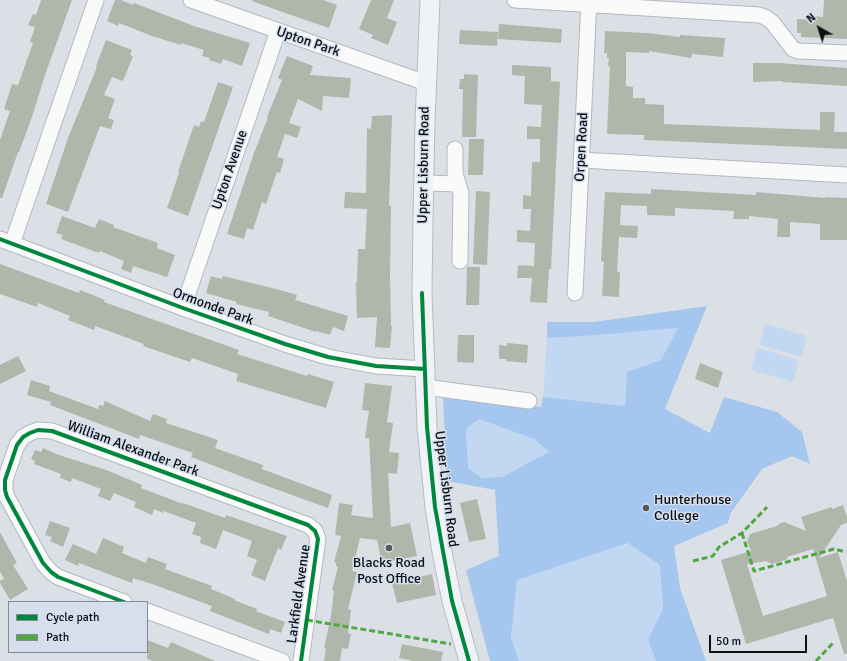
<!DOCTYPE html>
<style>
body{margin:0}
#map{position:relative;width:847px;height:661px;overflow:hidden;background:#dbe0e7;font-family:Signika,sans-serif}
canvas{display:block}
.legend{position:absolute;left:8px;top:601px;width:140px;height:52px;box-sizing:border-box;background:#d5dfed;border:1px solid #848b96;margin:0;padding:5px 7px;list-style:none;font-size:12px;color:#0b0e13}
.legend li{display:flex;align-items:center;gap:8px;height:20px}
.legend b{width:20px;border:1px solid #848b96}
.north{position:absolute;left:799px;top:8px;width:40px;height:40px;-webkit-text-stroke:3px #d5dfed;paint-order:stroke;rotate:321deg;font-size:11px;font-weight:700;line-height:16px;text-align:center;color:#0b0e13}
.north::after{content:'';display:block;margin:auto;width:14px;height:18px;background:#0b0e13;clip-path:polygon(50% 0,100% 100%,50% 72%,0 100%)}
.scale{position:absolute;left:709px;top:635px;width:98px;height:18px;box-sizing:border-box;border:2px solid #0b0e13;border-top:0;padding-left:5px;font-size:12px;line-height:14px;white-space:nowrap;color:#0b0e13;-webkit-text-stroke:3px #d5dfed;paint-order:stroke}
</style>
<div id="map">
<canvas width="847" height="661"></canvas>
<ul class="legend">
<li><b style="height:5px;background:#00873e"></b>Cycle path</li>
<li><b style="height:5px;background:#50a842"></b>Path</li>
</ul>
<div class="north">N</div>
<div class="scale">50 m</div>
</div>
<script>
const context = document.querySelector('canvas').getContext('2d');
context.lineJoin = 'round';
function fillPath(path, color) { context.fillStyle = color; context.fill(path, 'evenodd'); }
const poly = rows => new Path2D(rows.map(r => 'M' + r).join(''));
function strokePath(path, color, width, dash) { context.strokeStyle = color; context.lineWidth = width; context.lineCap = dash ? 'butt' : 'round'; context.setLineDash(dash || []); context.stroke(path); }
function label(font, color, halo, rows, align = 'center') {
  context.font = font + ' Signika,sans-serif'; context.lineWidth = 3; context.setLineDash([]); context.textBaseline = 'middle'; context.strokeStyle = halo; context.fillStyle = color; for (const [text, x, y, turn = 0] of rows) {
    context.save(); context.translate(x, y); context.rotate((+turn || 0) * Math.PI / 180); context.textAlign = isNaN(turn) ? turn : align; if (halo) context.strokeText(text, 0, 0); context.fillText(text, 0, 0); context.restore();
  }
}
const green = poly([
 [765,324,807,336,801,357,759,345],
 [678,328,661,360,627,372,625,406,543,397,547,338,598,335],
 [757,348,799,360,793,382,751,370],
 [479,419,534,439,550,452,502,477,482,478,468,468,466,429],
 [629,543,660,565,663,609,648,639,656,661,519,661,511,638,517,580]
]);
const forest = poly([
 [707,306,665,409,710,433,724,397,777,412,802,432,810,464,792,456,762,469,730,514,728,523,674,546,680,588,706,661,656,661,648,639,663,609,660,565,628,543,517,580,511,638,519,661,490,661,466,570,499,556,495,490,447,481,443,396,541,407,543,397,625,406,627,372,661,360,678,328,598,335,547,338,547,322,594,322],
 [479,419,534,439,549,452,502,477,482,478,468,468,466,429]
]);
const building = poly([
 [41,0,72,0,45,75,32,117,19,152,18,152,2,198,0,198,0,140,10,111,4,109,12,84,18,85,33,43,30,42,35,27,28,25,33,14,36,15],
 [115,0,121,0,133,5,134,3,194,26,250,43,242,66,223,59,221,64,209,60,210,58,202,56,204,50,181,43,181,45,152,36,119,23,118,26,107,21],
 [252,0,323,0,337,5,329,28,288,14,252,1],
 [371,0,394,0,387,18,397,22,388,45,371,38,373,35,359,29],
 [824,0,847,0,847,39,801,37,801,33,797,33,797,19,814,20,814,16,823,17],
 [499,24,562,29,561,43,498,39],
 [460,30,498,32,497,46,459,44],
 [605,31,647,33,680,37,680,35,725,38,723,57,692,54,691,58,649,51,649,53,626,52,626,86,633,87,633,98,645,98,645,104,664,105,664,124,820,130,820,112,835,112,834,132,847,132,847,149,644,140,644,135,607,134,610,67,608,66,609,58,607,58,607,53,604,53],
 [106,40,132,50,130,55,133,56,123,81,112,77,104,95,115,99,108,118,114,120,111,129,100,126,68,212,46,204,68,138,97,67,96,66],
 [287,56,313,66,310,75,351,78,349,98,323,96,322,111,298,99,289,123,301,127,297,138,285,134,277,157,284,159,280,173,277,172,266,204,262,202,253,230,247,228,244,239,227,234,254,153,268,117,267,117,282,80,278,78],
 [753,63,779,63,847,68,847,86,782,82,783,81,753,82],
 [512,65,551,67,551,81,560,82,551,269,549,269,547,303,530,302,532,278,517,278,518,265,534,266,535,243,517,242,517,230,530,231,531,209,523,209,523,195,531,196,532,162,540,162,540,139,527,139,527,126,541,127,542,105,524,104,525,76,512,75],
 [464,74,478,75,476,137,462,137,463,89,459,89,460,79,464,79],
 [218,82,233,87,188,216,167,208,179,173,178,172,194,125,199,127,201,121,204,122],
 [392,115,389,206,391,206,390,275,391,326,392,326,390,348,375,347,377,317,357,318,356,282,357,282,358,249,365,249,367,209,344,208,345,192,366,193,367,128,371,129,372,116],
 [469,139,484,139,483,175,468,175],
 [651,189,756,195,756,192,825,198,825,197,847,198,847,240,820,240,820,224,790,222,790,237,777,237,778,219,749,216,749,219,733,219,734,211,675,208,675,216,647,215,647,206,621,205,620,225,638,226,637,238,619,237,617,272,620,272,619,297,602,296,604,262,601,261,605,192,651,194],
 [476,191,490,192,487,265,473,264],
 [62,216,95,228,99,219,114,225,113,227,158,243,157,248,175,255,167,277,133,266,131,273,121,269,124,261,100,251,99,253,61,239,63,235,56,233],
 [0,264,79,293,80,290,105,300,104,302,239,350,237,354,307,376,308,374,334,382,326,408,236,381,238,374,192,358,190,362,143,346,144,344,95,326,94,330,68,320,70,316,38,303,37,307,0,294],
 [467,267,480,267,479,305,466,305],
 [211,276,222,279,223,276,280,290,297,295,295,300,348,316,344,331,333,327,330,335,316,331,316,332,268,316,269,312,236,304,237,302,206,293],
 [458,335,474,335,474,363,457,362],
 [507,343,528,345,527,363,506,361,506,359,499,359,499,345,507,346],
 [18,356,26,371,0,384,0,365],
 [700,363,723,372,718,388,695,379],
 [31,380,50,386,49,391,98,409,99,405,103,406,105,401,150,421,153,414,167,419,166,423,218,440,215,448,263,465,262,469,332,495,328,508,256,482,191,457,193,453,140,435,139,439,50,405,51,402,27,395],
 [365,383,392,386,387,422,393,423,389,452,399,453,397,474,388,473,391,527,410,523,417,556,382,563,377,540,360,538,352,571,357,572,348,609,351,610,348,633,351,634,348,649,342,648,340,661,324,661,326,649,324,648,331,616,334,590,332,590,338,567,336,566,336,563,334,562,341,536,335,535,339,503,353,505,351,515,373,518,369,438,365,438,369,411,362,410],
 [43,448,56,454,109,471,142,485,141,488,183,504,183,503,225,518,226,515,287,536,281,550,278,548,265,581,251,575,257,560,247,556,252,541,223,530,216,549,200,543,201,537,192,534,196,523,164,511,163,513,154,509,152,515,134,507,136,502,114,493,110,501,98,496,101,489,72,478,71,482,60,478,61,474,34,464,35,461,31,459,35,450,41,452],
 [477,499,486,539,469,542,460,503],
 [843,505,847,517,847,523,841,525,819,558,838,552,847,581,847,654,844,654,833,618,746,644,721,560,751,551,747,541,750,534,777,526,779,524,784,522,806,531,801,517,832,507,832,509],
 [813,549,827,596,763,616,747,564,766,561,772,564,788,559,787,557],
 [50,521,70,528,63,547,50,541,52,537,45,535],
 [0,532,17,563,13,565,28,589,10,600,0,583,0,581,4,579,0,571],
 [103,538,124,547,122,553,146,563,148,557,167,564,165,569,212,586,211,589,235,599,234,600,257,609,256,611,285,622,281,633,270,629,269,634,210,611,212,606,152,584,133,578,132,583,79,563,78,566,65,560,73,544,96,554],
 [432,574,436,595,397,603,392,583],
 [147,640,168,648,171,642,215,661,153,661,147,659],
 [402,644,443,652,441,661,413,661,399,658]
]);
const minor = poly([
 [191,0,426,83],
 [515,0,759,15,765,17,772,22,793,49,798,51,847,53],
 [455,149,455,174,461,193,460,261],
 [581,160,847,175],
 [423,183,458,184],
 [0,239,183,308,285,344,328,357,376,366,425,369],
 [12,244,96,0],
 [575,293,589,0],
 [183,308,278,31],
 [425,387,529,401],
 [124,602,58,577,51,572,43,563,7,497,5,490,5,480,17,445,23,437,30,433,38,430,52,431,308,525,315,531,318,539,301,661],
 [147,611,282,661]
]);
const major = poly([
 [430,0,425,122,423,219,422,293,427,427,435,507,442,552,452,601,469,661]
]);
const quiet = poly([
 [742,533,754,571,834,549,846,552],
 [693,561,713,556,719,547,742,533,767,507],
 [307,620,451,644],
 [816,661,833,643]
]);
const cycleway = poly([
 [0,239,183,308,285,344,328,357,376,366,425,369],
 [422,293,427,427,435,507,452,601,469,661],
 [124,602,58,577,51,572,43,563,7,497,5,490,5,480,17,445,23,437,30,433,38,430,52,431,308,525,315,531,318,539,301,661]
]);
const markers = [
 [646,508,4,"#54585d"],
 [389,548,4,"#54585d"]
];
const streetNames = [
 ["Upton Park",308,42,19],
 ["Orpen Road",582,147,-87],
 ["Upper Lisburn Road",424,165,-89],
 ["Upton Avenue",230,170,-71],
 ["Ormonde Park",213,307,20],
 ["William Alexander Park",133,449,20],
 ["Upper Lisburn Road",446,489,83],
 ["Larkfield Avenue",299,594,-82]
];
const poiNames = [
 ["Hunterhouse",654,500],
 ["College",654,516],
 ["Blacks Road",389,563,"center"],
 ["Post Office",389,579,"center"]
];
fillPath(green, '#c2d7f1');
fillPath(forest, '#a4c6ef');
fillPath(building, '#afb7aa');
strokePath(minor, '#b4b8be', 17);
strokePath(major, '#b8bbbe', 21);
strokePath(minor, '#fafafb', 15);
strokePath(major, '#eff2f6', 19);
strokePath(quiet, '#50a842', 3, [6, 3]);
strokePath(cycleway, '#00873e', 4);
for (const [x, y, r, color] of markers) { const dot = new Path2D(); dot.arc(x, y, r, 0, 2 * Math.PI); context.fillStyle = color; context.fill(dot); strokePath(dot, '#d5dfed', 1.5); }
label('14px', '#0b0e13', '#d5dfed', streetNames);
label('14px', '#0b0e13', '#d5dfed', poiNames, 'left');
</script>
